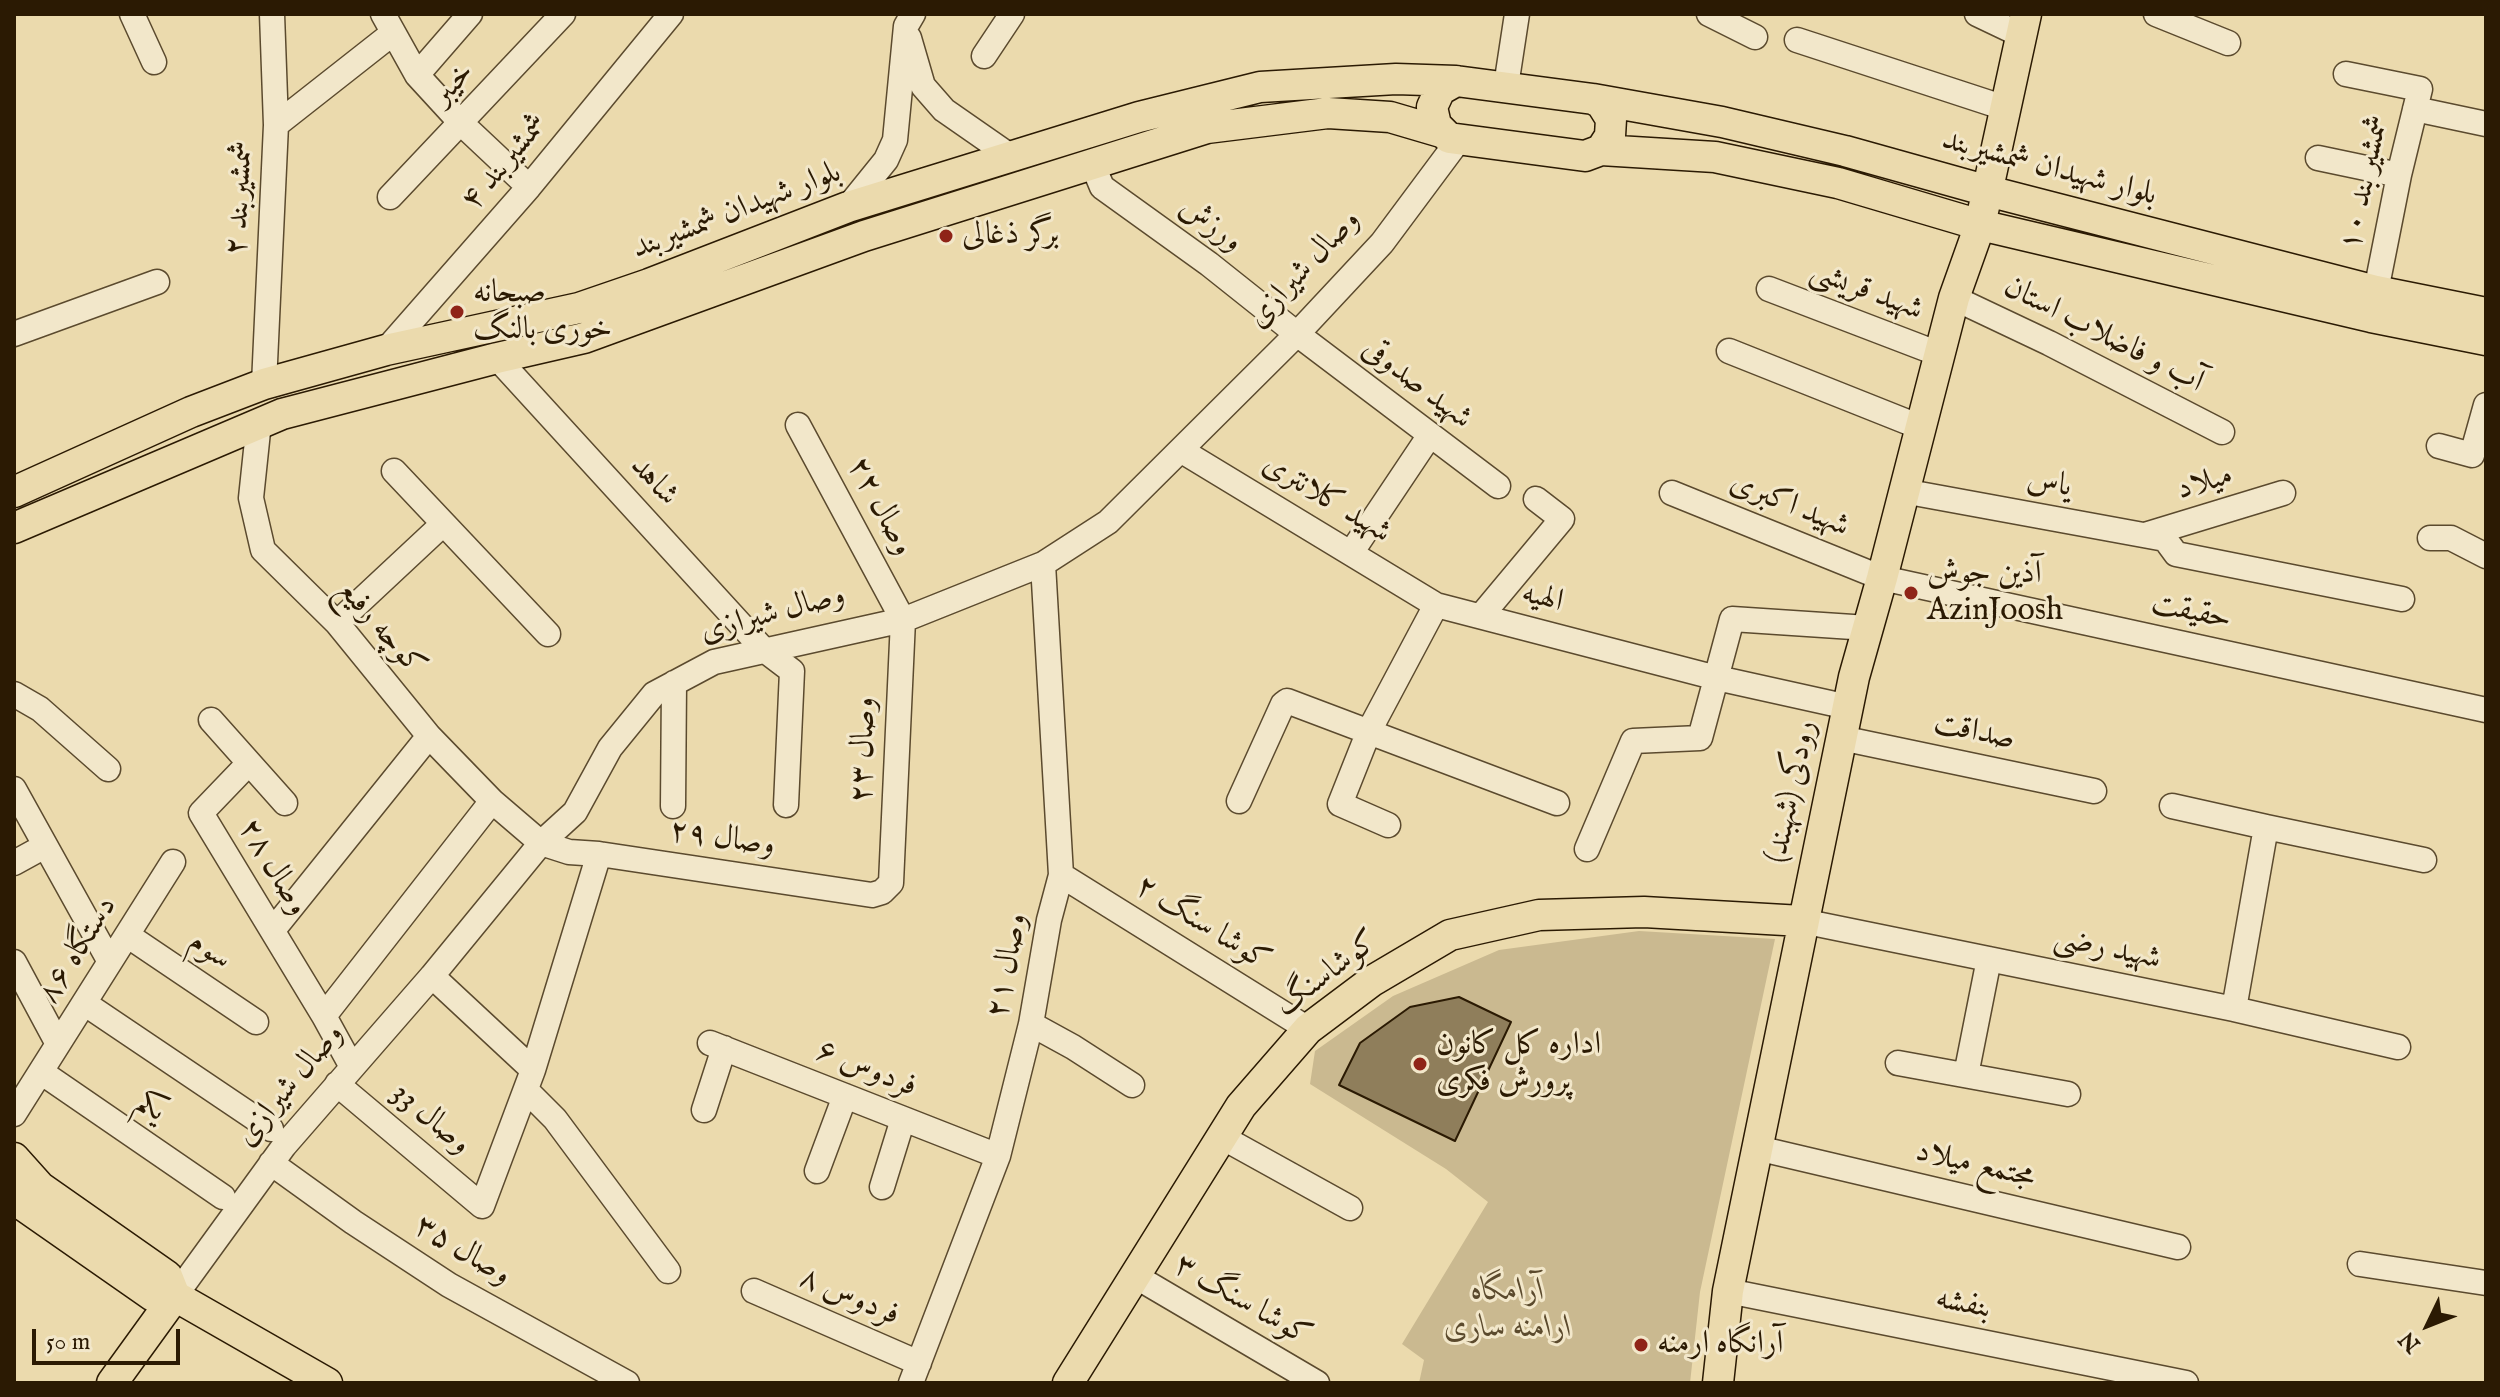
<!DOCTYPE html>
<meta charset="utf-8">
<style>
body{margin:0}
#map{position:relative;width:2500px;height:1397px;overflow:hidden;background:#ebdaad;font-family:"IM FELL English",serif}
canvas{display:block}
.frame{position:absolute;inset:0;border:16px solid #2b1a03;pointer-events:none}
.north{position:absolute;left:2388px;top:1285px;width:80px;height:80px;-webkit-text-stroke:6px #f2e7ca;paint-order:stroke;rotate:227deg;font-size:22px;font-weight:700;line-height:32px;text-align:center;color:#2b1a03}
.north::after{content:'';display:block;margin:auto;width:28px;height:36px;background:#2b1a03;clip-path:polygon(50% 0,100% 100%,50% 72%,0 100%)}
.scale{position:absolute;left:32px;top:1329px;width:148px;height:36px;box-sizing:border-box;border:4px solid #2b1a03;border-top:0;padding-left:10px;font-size:24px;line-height:28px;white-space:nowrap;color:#2b1a03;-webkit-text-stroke:6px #f2e7ca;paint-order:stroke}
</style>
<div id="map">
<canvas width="2500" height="1397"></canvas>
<div class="frame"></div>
<div class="north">N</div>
<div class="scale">50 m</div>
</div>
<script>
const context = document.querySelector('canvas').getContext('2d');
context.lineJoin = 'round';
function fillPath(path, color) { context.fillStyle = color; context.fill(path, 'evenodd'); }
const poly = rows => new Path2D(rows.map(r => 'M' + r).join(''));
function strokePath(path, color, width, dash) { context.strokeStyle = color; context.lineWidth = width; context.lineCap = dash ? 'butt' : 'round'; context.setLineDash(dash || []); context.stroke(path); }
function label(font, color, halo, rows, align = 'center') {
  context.font = font + ' "IM FELL English",Amiri,serif'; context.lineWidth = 6; context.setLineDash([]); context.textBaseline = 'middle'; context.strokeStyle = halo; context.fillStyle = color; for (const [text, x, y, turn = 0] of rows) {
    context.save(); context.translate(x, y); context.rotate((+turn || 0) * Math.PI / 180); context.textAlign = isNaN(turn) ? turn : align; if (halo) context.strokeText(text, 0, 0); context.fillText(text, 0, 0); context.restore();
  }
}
const green = poly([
 [1639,931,1775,939,1700,1292,1690,1383,1419,1383,1424,1360,1402,1344,1488,1202,1446,1169,1310,1084,1315,1051,1393,996,1499,950]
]);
const building = poly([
 [1459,997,1511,1022,1455,1141,1339,1085,1360,1043,1410,1007,1459,997]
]);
const minor = poly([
 [132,14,154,62],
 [383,14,417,75,462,124,529,187],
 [1709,14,1755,37],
 [1977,14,2021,35],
 [2156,14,2228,43],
 [909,38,923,86,944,110,1013,158],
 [1797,40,2005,108],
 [984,56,1012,14],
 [2346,74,2420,89,2399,175,2376,291],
 [417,75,470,14],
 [1506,86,1517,14],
 [2415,109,2486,124],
 [276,125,393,33],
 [2318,158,2399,175],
 [1092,163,1102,187,1209,264,1297,334,1498,486],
 [390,197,563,14],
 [848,207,886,160,895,140,906,26,913,14],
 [1769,289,1939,354],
 [1954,298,2049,343,2222,432],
 [14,334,157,282],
 [386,350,529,187,671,14],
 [1729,351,1920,427],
 [497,358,763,649,792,671,786,805],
 [264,384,276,125,272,14],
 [259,422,251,498,263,550,337,623,429,736,492,801,541,843,569,852,599,854,872,895,882,892,891,883,903,620,798,425],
 [2439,446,2472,455,2486,405],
 [1182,451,1436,605],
 [394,471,548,634],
 [1903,491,2165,539,2176,554,2402,599],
 [1672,493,1882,578,2486,710],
 [2145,535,2283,493],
 [2430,538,2451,538,2486,556],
 [1351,553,1430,435],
 [1481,616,1562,519,1536,499],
 [337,623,443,524],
 [14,694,40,709,108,769],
 [211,720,285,803],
 [1841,738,2094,791],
 [249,763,201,813,324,1016],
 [14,789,110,962],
 [1239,801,1283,704,1287,701,1557,803],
 [673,806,674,683],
 [2172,806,2266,827],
 [1388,825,1340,804,1369,731,1436,605,1717,678,1848,707],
 [1587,849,1633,741,1700,738,1732,619,1868,628],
 [14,863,45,846],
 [1061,875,1308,1029],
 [1802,921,2234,1009,2398,1047],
 [273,930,429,736],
 [127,935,256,1022],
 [14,962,58,1044],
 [432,976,533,1070],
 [84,1003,271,1129],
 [2234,1009,2266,827,2424,860],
 [1031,1024,1073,1047,1132,1085],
 [710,1043,998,1156],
 [1898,1063,2068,1094],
 [352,1067,324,1016,492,801],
 [41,1072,223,1197],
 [1966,1075,1989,959],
 [337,1084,482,1206,533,1070,599,854],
 [526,1090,555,1119,668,1271],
 [704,1110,724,1048],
 [14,1114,173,862],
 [1220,1136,1350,1208],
 [1757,1148,2178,1247],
 [271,1163,353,1222,449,1285,627,1383],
 [817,1171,845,1096],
 [882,1187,903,1119],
 [2360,1264,2486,1283],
 [1135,1276,1317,1383],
 [754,1291,919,1363],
 [1728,1291,2186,1383],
 [175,1296,284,1146,432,976,541,843,575,812,610,748,654,694,714,662,903,620,1043,564,1108,522,1297,334,1382,243,1458,141],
 [911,1383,998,1156,1031,1024,1049,920,1061,875,1043,564]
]);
const major = poly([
 [1456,81,1593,99,1601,103,1611,119,1610,136,1601,150,1585,156,1449,138,1436,125,1432,107,1440,90,1456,81],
 [1593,99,1722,122,1845,151,1988,191,2376,291,2486,313],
 [1601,150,1715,157,1838,183,1980,225,2371,317,2486,340],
 [14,492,191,412,264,384,386,350,579,308,649,284,848,207,1139,117,1260,87,1396,79,1456,81],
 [14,528,282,414,497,358,584,338,864,236,1207,128,1328,113,1390,117,1441,132],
 [14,1158,40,1187,167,1276,175,1296],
 [14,1195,24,1206,153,1296,175,1296,327,1383],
 [112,1383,175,1296],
 [1068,1383,1241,1106,1308,1029,1372,981,1450,935,1539,915,1644,912,1802,921],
 [1718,1383,1728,1291,1854,677,1882,578,1954,298,1980,225,2026,14]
]);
const markers = [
 [946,236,8,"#8f2418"],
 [457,312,8,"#8f2418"],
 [1911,593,8,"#8f2418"],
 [1420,1064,8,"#8f2418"],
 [1641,1345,8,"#8f2418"]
];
const streetNames = [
 ["خیبر",454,85,-47],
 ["شمشیربند ۴",506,163,-50],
 ["بلوار شهیدان شمشیربند",2049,169,15],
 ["شمشیر بند ۱۰",2366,183,-78],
 ["شمشیربند ۲",241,198,-87],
 ["بلوار شهیدان شمشیربند",737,212,-21],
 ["ورزش",1210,226,37],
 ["وصال شیرازی",1305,270,-47],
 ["شهید قریشی",1866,292,21],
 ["آب و فاضلاب استان",2103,336,27],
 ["شهید صدوقی",1416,385,37],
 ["شاهد",653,482,48],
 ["میلاد",2205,484,-17],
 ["یاس",2049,485,10],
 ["شهید کلانتری",1326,500,31],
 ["شهید اکبری",1789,506,22],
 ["وصال ۲۲",879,507,62],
 ["الهیه",1542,599,15],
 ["حقیقت",2191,613,12],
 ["وصال شیرازی",773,615,-15],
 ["کوچه رفیع",380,629,49],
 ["صداقت",1974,733,12],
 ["وصال ۲۳",865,750,-88],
 ["رودکی (شهبند)",1793,792,-78],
 ["وصال ۲۹",722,840,8],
 ["وصال ۲۸",272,868,59],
 ["کوشا سنگ ۲",1202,925,32],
 ["شهید رضی",2107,950,12],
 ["دستگاه ۸۶",79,951,-58],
 ["سوم",209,952,34],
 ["وصال ۲۱",1009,966,-79],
 ["کوشاسنگ",1328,975,-37],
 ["فردوس ۶",866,1070,22],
 ["وصال شیرازی",291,1086,-50],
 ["یکم",150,1108,34],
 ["وصال 33",430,1120,40],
 ["مجتمع میلاد",1975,1166,13],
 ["وصال ۳۵",462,1252,31],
 ["فردوس ۸",849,1298,23],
 ["کوشا سنگ ۳",1242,1302,30],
 ["بنفشه",1963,1305,11]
];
const poiNames = [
 ["برگر ذغالی",962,236],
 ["صبحانه",473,294],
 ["خوری بالنگ",473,331],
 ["آذین جوش",1927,575],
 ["AzinJoosh",1927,612],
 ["اداره کل کانون",1436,1046],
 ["پرورش فکری",1436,1083],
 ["آرانگاه ارمنه",1657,1345]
];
const parkNames = [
 ["آرامگاه",1508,1292],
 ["ارامنه ساری",1508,1329]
];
fillPath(green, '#cab990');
fillPath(building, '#8f7e5b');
strokePath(building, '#2b1a03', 2);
strokePath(minor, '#5b4a2e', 27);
strokePath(major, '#2b1a03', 33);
strokePath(minor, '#f2e7ca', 24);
strokePath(major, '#ebdaad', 30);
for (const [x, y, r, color] of markers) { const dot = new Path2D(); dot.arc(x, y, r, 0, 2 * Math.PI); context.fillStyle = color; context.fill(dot); strokePath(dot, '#f2e7ca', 3); }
label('32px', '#2b1a03', '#f2e7ca', streetNames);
label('32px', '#2b1a03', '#f2e7ca', poiNames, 'left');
label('italic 32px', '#5b4a2d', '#f2e7ca', parkNames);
</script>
